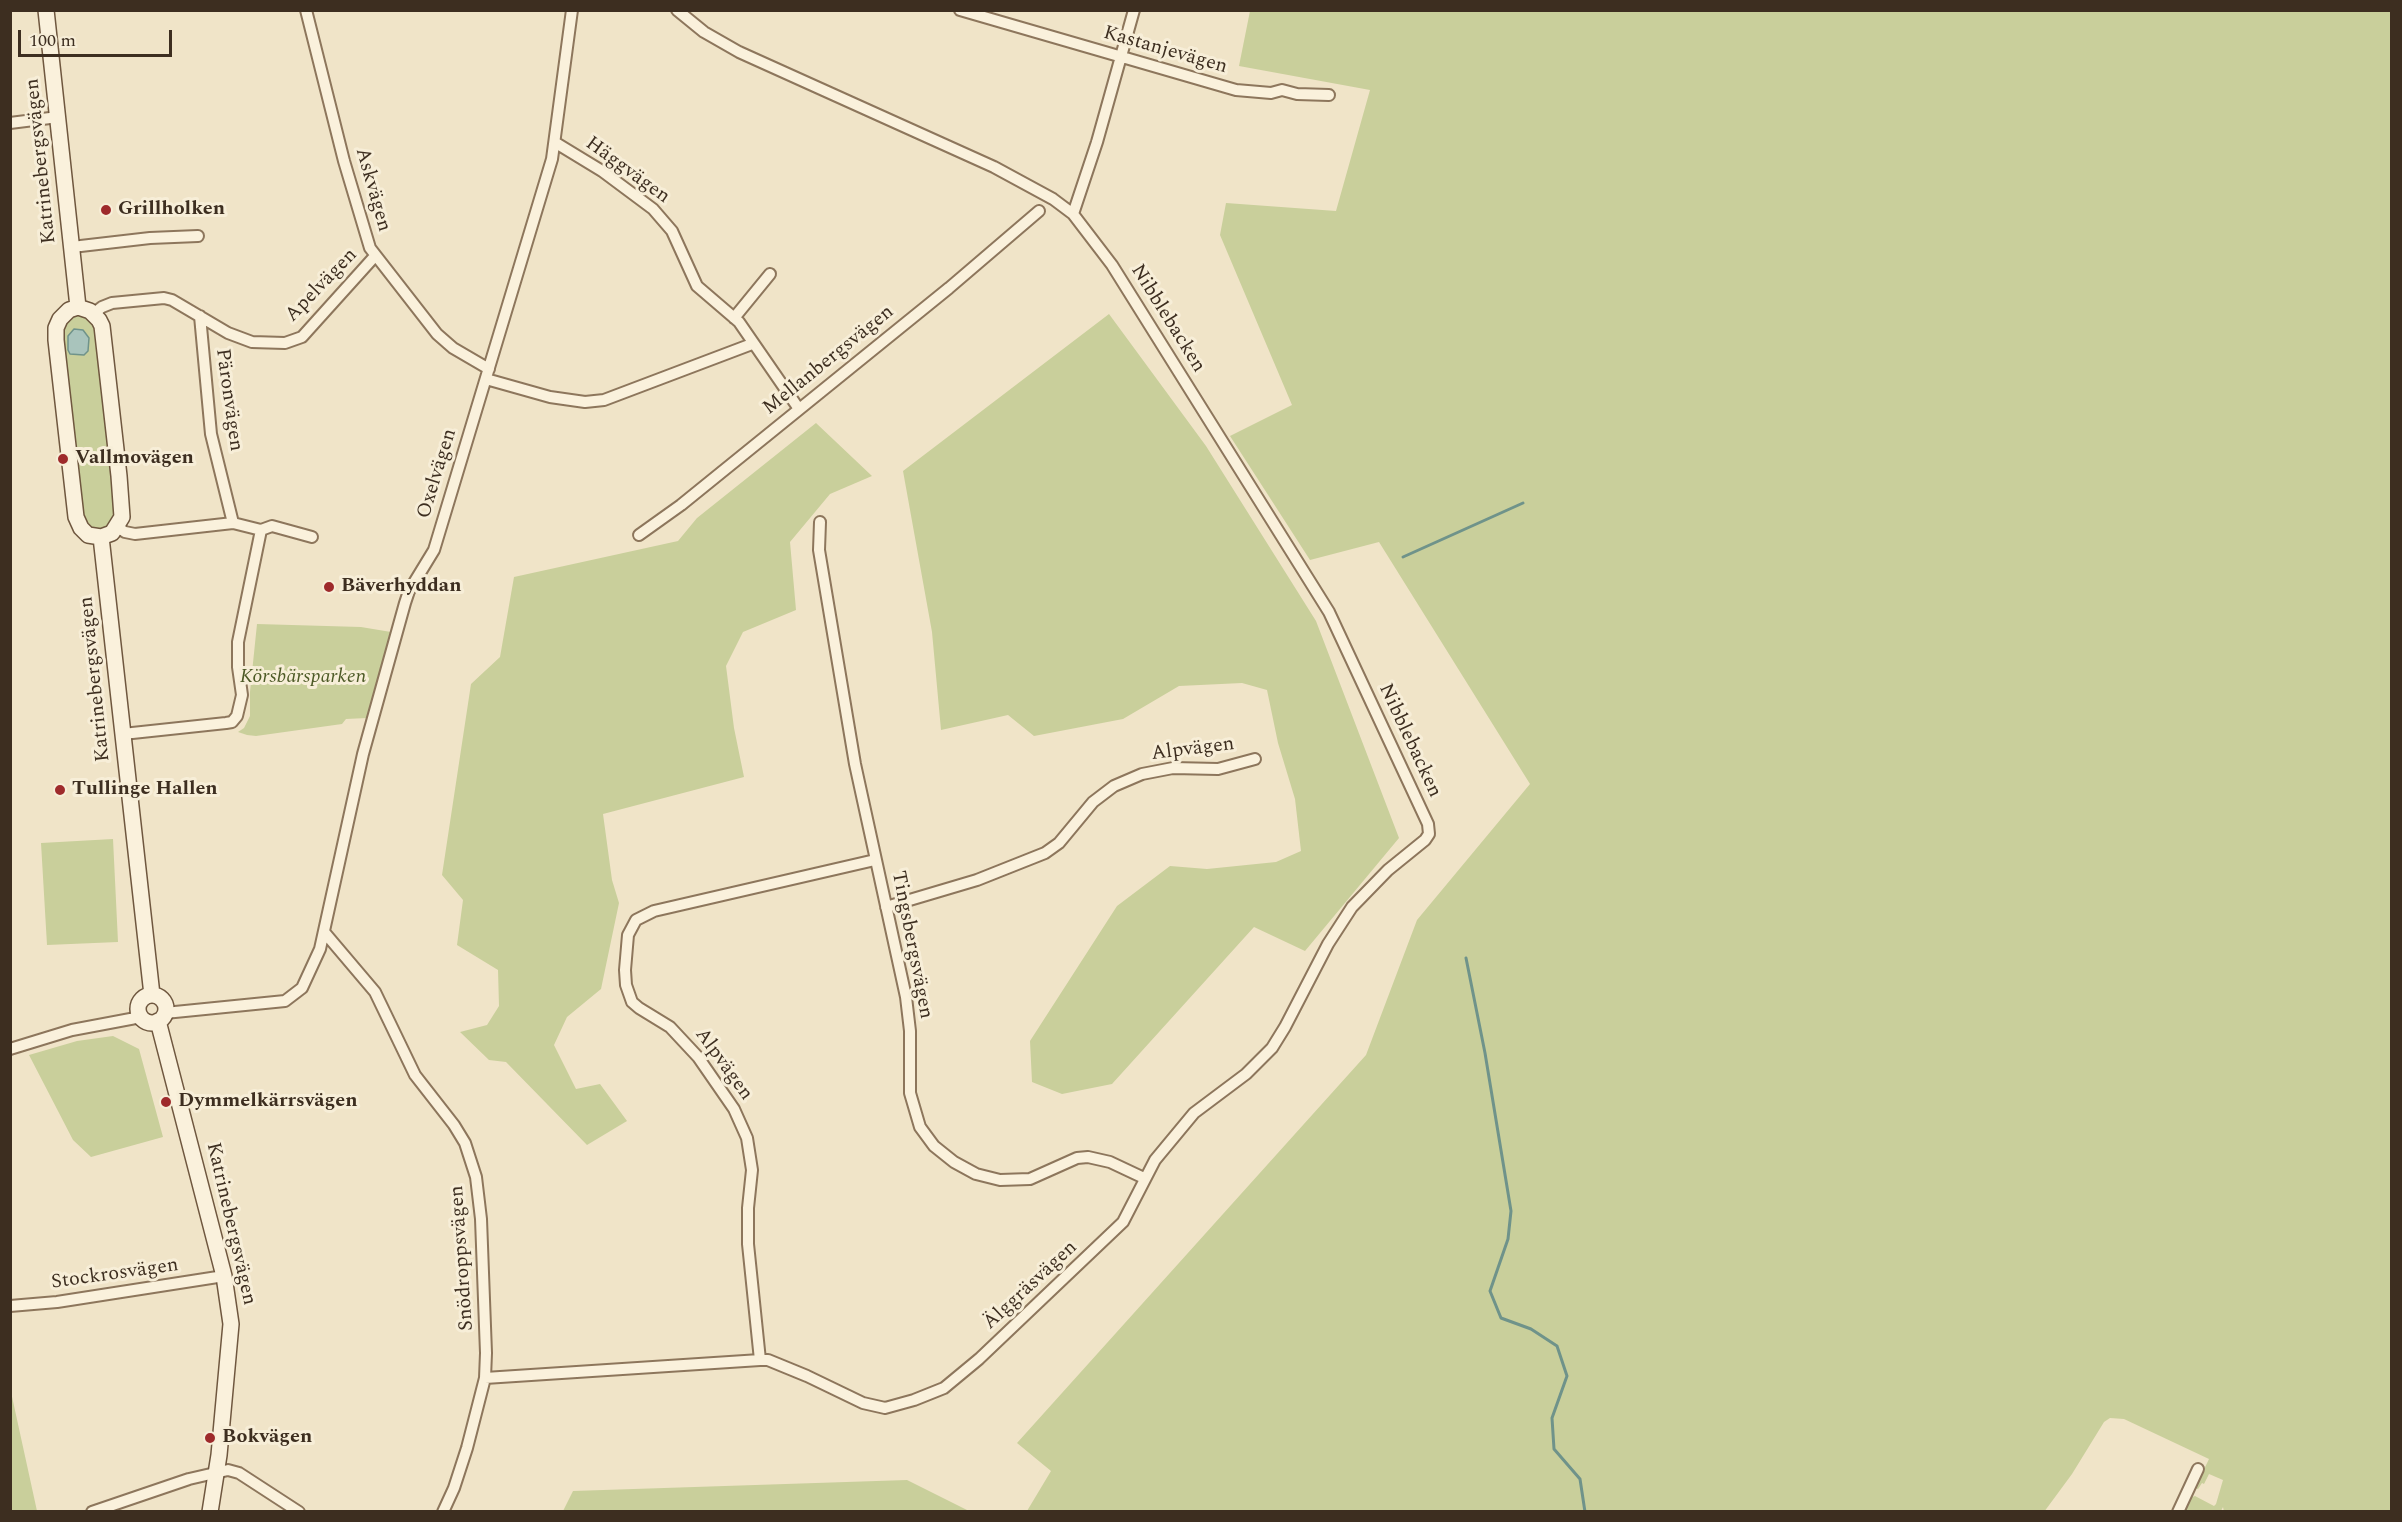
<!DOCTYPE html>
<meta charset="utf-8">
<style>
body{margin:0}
#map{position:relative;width:2402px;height:1522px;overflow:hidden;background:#f0e4c8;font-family:Spectral,serif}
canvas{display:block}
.frame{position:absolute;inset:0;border:12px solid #3d2e20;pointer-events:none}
.scale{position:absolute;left:18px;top:30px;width:154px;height:27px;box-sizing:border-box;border:3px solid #3d2e20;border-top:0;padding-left:8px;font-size:18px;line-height:21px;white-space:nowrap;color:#3d2e20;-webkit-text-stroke:4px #f7eed8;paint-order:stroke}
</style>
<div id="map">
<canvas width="2402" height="1522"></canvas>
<div class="frame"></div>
<div class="scale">100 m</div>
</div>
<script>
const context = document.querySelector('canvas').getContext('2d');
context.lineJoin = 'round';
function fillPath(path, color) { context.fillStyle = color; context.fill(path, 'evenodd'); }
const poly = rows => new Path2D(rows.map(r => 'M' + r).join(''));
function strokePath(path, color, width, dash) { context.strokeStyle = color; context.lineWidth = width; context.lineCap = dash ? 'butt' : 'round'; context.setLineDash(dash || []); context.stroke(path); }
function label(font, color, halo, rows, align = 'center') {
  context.font = font + ' Spectral,serif'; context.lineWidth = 6; context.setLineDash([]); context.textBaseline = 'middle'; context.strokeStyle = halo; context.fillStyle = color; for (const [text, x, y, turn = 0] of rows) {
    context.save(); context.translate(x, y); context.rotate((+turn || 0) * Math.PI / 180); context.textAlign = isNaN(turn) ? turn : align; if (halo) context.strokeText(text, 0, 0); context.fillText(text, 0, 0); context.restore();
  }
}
const green = poly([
 [1250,11,2391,11,2391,1511,2224,1512,2223,1507,2221,1511,2184,1511,2192,1497,2195,1496,2214,1506,2216,1504,2223,1480,2209,1474,2204,1484,2202,1483,2198,1489,2195,1488,2209,1459,2124,1419,2110,1418,2104,1422,2072,1474,2044,1512,1027,1511,1051,1471,1017,1443,1366,1055,1417,920,1530,784,1379,542,1310,560,1230,436,1292,405,1220,235,1226,203,1336,211,1370,90,1239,66],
 [1109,314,1206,446,1316,621,1399,838,1305,951,1254,927,1112,1084,1062,1094,1032,1082,1030,1041,1117,906,1170,866,1207,869,1276,862,1301,851,1295,799,1278,743,1267,690,1242,683,1179,686,1123,719,1034,736,1008,715,941,730,932,632,903,471],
 [79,315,89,320,98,333,116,513,108,526,103,529,92,527,83,517,62,354,63,327,71,317],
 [816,423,872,476,830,494,790,542,796,610,743,632,726,666,734,728,744,777,603,814,612,880,619,903,601,989,567,1017,554,1045,576,1089,600,1084,627,1121,587,1145,506,1062,489,1060,460,1032,487,1025,499,1006,498,970,457,945,463,900,442,875,471,684,500,657,514,577,678,541,697,518],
 [257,624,361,627,391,632,367,718,346,719,342,724,256,736,247,735,238,732,244,728,250,716,250,692],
 [113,839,118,942,47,945,41,843],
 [113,1036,139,1049,163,1137,91,1157,73,1140,29,1055,77,1041],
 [10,1392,11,1392,37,1511,11,1511],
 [907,1480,969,1511,563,1511,573,1491]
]);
const water = poly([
 [74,329,83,330,89,338,88,351,84,355,70,354,68,350,68,336,74,329]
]);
const stream = poly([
 [1403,557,1523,503],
 [1466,958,1485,1053,1511,1211,1508,1239,1490,1291,1501,1318,1531,1329,1557,1346,1567,1376,1552,1418,1554,1449,1580,1479,1585,1512]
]);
const street = poly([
 [306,10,344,161,370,248,437,334,453,348,489,369],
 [960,10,1236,90,1271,93,1282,90,1297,94,1329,95],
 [10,123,58,117],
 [556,143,602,171,653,209,672,231,697,286,739,322,799,409],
 [1073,214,1097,142,1134,10],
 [72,247,150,238,198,236],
 [93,314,102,307,112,303,164,298,172,300,228,333,252,342,285,343,302,337,311,327,375,256],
 [200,316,211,434,233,523],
 [734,318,770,274],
 [486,379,550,397,585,402,604,400,752,344],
 [820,522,819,550,855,764,906,997,910,1031,910,1093,920,1127,934,1146,954,1162,976,1174,1000,1180,1030,1179,1077,1158,1088,1157,1110,1162,1144,1178],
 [117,527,125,532,135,534,233,523,261,530],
 [261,530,272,526,312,537],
 [639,535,681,505,949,288,1039,211],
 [123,734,226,723,232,722,237,716,242,695,238,667,238,642,261,530],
 [886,907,977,880,1045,853,1059,843,1093,802,1114,786,1142,774,1173,768,1218,769,1255,759],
 [325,933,375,992,415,1075,454,1125,465,1143,476,1177,481,1219,486,1353,485,1378,467,1448,454,1488,443,1512],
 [165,1013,285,1001,302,988,320,949,363,754,405,603,409,591,434,550,552,159,572,10],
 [10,1049,72,1030,141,1017],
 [10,1306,57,1302,224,1276],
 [760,1360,748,1244,748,1208,752,1170,747,1138,734,1109,698,1057,670,1027,639,1008,632,1002,626,985,625,970,628,935,636,920,654,911,875,860],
 [485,1378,760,1360,768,1360,807,1376,863,1403,885,1408,914,1400,944,1388,979,1359,1123,1222,1155,1160,1194,1113,1246,1074,1272,1048,1285,1027,1328,944,1352,907,1388,870,1425,840,1429,834,1428,824,1329,612,1112,265,1073,214,1053,199,994,167,739,52,704,32,677,10],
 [92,1512,189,1479,228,1470,239,1473,299,1512],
 [2178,1512,2198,1469]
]);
const secondary = poly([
 [46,10,78,307],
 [78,307,90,311,99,320,102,326,119,476,122,517,112,533,101,537,88,535,81,528,76,517,56,340,56,328,60,319,69,310,78,307],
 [101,537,152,995],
 '138 1009a14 14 0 1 1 28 0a14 14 0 1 1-28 0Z',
 [158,1021,224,1276,231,1324,219,1455,210,1512]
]);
const markers = [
 [106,210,6,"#9e2a2b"],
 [63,459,6,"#9e2a2b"],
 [329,587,6,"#9e2a2b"],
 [60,790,6,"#9e2a2b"],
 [166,1102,6,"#9e2a2b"],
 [210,1438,6,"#9e2a2b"]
];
const streetNames = [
 ["Kastanjevägen",1165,51,16],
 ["Katrinebergsvägen",42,161,-96],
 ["Häggvägen",627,171,36],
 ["Askvägen",372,190,74],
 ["Apelvägen",322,286,-46],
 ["Nibblebacken",1167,319,58],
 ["Mellanbergsvägen",829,361,-39],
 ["Päronvägen",228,400,82],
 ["Oxelvägen",438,474,-73],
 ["Katrinebergsvägen",96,679,-96],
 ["Nibblebacken",1409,741,65],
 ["Alpvägen",1193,750,-7],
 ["Tingsbergsvägen",911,945,79],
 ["Alpvägen",723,1065,54],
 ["Katrinebergsvägen",230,1224,77],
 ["Snödroppsvägen",463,1258,-94],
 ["Stockrosvägen",115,1275,-8],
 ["Älggräsvägen",1031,1286,-43]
];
const poiNames = [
 ["Grillholken",118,210],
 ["Vallmovägen",75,459],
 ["Bäverhyddan",341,587],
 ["Tullinge Hallen",72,790],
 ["Dymmelkärrsvägen",178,1102],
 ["Bokvägen",222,1438]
];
const parkNames = [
 ["Körsbärsparken",303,678]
];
fillPath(green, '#c9cf9b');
fillPath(water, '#a9c4bc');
strokePath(water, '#6f938a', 1.5);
strokePath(stream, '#6f938a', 3);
strokePath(street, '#8d765c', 14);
strokePath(secondary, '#6f573f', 18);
strokePath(street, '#faf1dc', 10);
strokePath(secondary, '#faf1dc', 15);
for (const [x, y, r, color] of markers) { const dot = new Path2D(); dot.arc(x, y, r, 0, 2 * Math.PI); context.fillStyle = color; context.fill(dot); strokePath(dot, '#f7eed8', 2); }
label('20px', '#3d2e20', '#f7eed8', streetNames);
label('bold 20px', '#3d2e20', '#f7eed8', poiNames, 'left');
label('italic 20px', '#4d5a26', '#f7eed8', parkNames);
</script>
